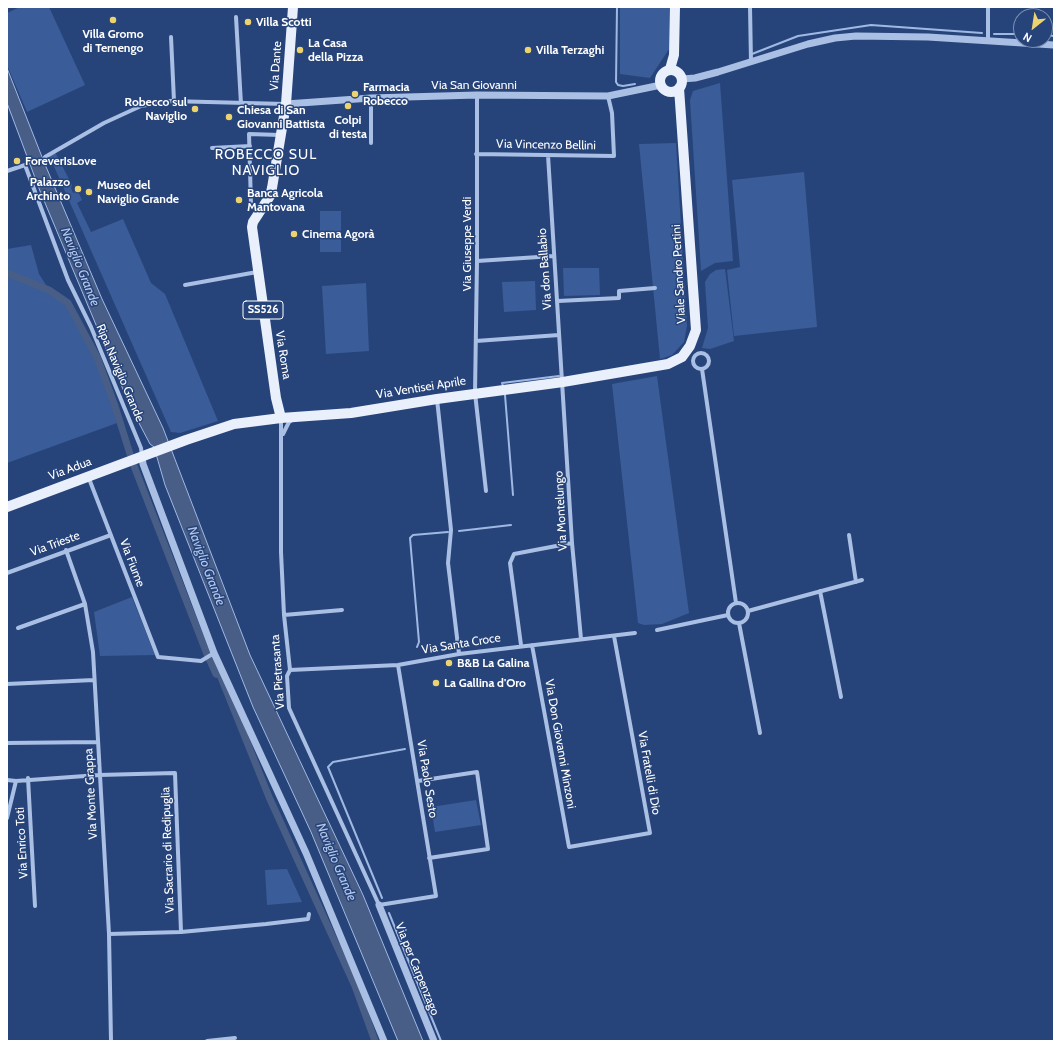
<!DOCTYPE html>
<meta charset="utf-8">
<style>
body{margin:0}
#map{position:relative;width:1061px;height:1048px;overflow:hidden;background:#27447a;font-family:Cabin,sans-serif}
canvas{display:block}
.frame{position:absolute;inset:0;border:8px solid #fff;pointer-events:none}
.north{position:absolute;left:1013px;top:8px;width:40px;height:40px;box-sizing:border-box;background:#27447a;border:1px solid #7d8faf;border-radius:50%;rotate:210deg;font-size:11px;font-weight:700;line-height:16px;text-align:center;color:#fff}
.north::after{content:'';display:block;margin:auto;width:14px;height:18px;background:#ecd370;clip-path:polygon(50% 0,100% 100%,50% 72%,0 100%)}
</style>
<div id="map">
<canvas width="1061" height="1048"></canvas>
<div class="frame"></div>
<div class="north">N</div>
</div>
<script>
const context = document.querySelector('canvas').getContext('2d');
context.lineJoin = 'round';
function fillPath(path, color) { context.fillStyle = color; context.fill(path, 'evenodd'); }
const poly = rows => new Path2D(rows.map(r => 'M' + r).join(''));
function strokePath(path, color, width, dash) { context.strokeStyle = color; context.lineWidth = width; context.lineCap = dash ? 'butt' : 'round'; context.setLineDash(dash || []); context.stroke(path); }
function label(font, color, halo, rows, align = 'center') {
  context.font = font + ' Cabin,sans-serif'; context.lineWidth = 3; context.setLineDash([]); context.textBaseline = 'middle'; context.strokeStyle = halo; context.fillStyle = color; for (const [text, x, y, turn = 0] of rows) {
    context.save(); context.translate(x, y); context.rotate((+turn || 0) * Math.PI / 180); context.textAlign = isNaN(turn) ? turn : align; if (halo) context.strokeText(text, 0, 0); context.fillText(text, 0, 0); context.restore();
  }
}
const green = poly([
 [20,7,49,7,85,85,27,112,7,65,7,13],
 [620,7,671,7,671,46,650,78,620,74],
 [720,83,733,261,715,263,701,271,690,100,693,91],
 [676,143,687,326,684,342,672,355,660,359,639,144],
 [55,152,72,185,71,188,73,193,78,191,82,200,77,203,91,232,123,219,151,283,165,294,218,421,180,433,171,432,49,155],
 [804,172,817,327,734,336,727,270,740,267,732,180],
 [320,211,341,211,341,252,320,252],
 [31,245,39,274,48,288,79,319,104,379,117,423,7,463,7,249],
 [563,268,599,268,600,295,564,296],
 [725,269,734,341,710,349,702,348,708,328,705,282,710,274,716,270],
 [535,281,536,310,504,312,502,282],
 [366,283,369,351,326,354,322,286],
 [657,376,689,613,662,624,644,625,638,623,612,384],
 [132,597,155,655,100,656,94,612],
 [476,800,481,825,435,832,431,807],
 [287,869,302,902,267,905,265,870]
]);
const water = poly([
 [7,68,44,162,102,299,163,428,250,655,363,895,423,1041,398,1041,311,832,253,707,165,485,154,447,150,444,130,406,40,191,7,103,7,68]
]);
const stream = poly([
 [617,7,616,82,618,85,623,86,635,84],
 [994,34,1021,34],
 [1045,35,1054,36],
 [752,54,798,36,871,25,982,33],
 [503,386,502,383,559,376],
 [505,395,513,495],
 [459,531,511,525],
 [417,647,419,642,410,538,413,535,448,532],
 [382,898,328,767,333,762,405,749],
 [389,913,441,1041]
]);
const canal = poly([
 [7,273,49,290,68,303,97,357,115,406,130,454],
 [134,466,207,654,216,674,220,675,269,797,355,986,375,1041]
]);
const minor = poly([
 [750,7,751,62],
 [236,17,241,104],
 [171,37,174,101],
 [988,42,988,7],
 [477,95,477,261,475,393,486,491],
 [371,143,371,98],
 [212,148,250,146],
 [476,154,614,156,612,113,608,96],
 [548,155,572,543,581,639],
 [45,157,104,123,141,106,169,101,285,104],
 [7,171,25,165,68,280,91,327,141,448,142,456],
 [260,210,251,205,249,134,280,135],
 [477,261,554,256],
 [185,285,257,272],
 [558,301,619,298,619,291,655,288],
 [476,341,559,335],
 '693 361a8 8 0 1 1 16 0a8 8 0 1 1-16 0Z',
 [702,369,736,603],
 [437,399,451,530,448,563,459,654],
 [281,418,281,552,284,615,290,670,287,676,289,708,379,905,436,896,398,665],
 [283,434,289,422,292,420],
 [88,476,158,657,201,661,214,653],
 [849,535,856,582],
 [66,550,85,604,93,652,109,934,111,1041],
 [7,573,111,535],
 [820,591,841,697],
 '728 613a10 10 0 1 1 20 0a10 10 0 1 1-20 0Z',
 [748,611,862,580],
 [284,615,342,610],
 [739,623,760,733],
 [18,628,85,604],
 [657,630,728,615],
 [521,645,510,563,514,554,572,543],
 [532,645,569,847,650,833,614,636],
 [290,670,398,665,459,654,635,633],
 [7,684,94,680],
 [7,743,98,742],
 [28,778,35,906],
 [7,780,16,781,7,818],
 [16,781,99,775,175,773,181,932],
 [418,781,477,772,488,849,429,858],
 [109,934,181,932,266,924,308,919,309,914],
 [207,1041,235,1038]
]);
const tertiary = poly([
 [682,79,695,78,718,72,808,44,835,38,856,36,928,37,1054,45],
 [286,104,371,98,477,95,608,96,661,85],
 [142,457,143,464,214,653,306,853,384,1041],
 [379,905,434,1041]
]);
const primary = poly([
 [670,69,674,55,675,7],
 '660 81a11 11 0 1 1 22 0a11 11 0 1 1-22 0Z',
 [281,418,276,398,252,227,253,222,270,196,272,188,286,104,293,7],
 [7,507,186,440,234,424,281,418,351,413,437,399,563,382,668,364,682,357,690,346,696,330,679,88]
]);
const markers = [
 [113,20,4,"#ecd370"],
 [248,22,4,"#ecd370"],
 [300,50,4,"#ecd370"],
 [528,50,4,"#ecd370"],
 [355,94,4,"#ecd370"],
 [348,106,4,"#ecd370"],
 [195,109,4,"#ecd370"],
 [229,117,4,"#ecd370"],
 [17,161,4,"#ecd370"],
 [78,189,4,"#ecd370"],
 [89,192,4,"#ecd370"],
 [239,200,4,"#ecd370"],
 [294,234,4,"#ecd370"],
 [449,663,4,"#ecd370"],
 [436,683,4,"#ecd370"]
];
const shields = [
 [263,310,40]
];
const shieldNames = [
 ["SS526",263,310]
];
const poiNames = [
 ["Villa Scotti",256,22],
 ["Villa Gromo",113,34,"center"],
 ["di Ternengo",113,48,"center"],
 ["La Casa",308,43],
 ["della Pizza",308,57],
 ["Villa Terzaghi",536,50],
 ["Farmacia",363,87],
 ["Robecco",363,101],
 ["Robecco sul",187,102,"right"],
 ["Naviglio",187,116,"right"],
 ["Chiesa di San",237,110],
 ["Giovanni Battista",237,124],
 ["Colpi",348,120,"center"],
 ["di testa",348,134,"center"],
 ["ForeverIsLove",25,161],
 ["Palazzo",70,182,"right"],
 ["Archinto",70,196,"right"],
 ["Museo del",97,185],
 ["Naviglio Grande",97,199],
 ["Banca Agricola",247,193],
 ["Mantovana",247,207],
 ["Cinema Agorà",302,234],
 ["B&B La Galina",457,663],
 ["La Gallina d'Oro",444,683]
];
const streetNames = [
 ["Via Dante",276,66,-86],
 ["Via San Giovanni",474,85],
 ["Via Vincenzo Bellini",546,145,1],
 ["Via Giuseppe Verdi",467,244,-90],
 ["Via don Ballabio",545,269,-94],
 ["Viale Sandro Pertini",679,274,-93],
 ["Via Roma",283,355,81],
 ["Ripa Naviglio Grande",120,373,67],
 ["Via Ventisei Aprile",421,388,-9],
 ["Via Adua",70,469,-20],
 ["Via Montelungo",561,511,-93],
 ["Via Trieste",55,544,-20],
 ["Via Fiume",132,563,69],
 ["Via Santa Croce",461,644,-9],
 ["Via Pietrasanta",278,672,-94],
 ["Via Don Giovanni Minzoni",560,744,80],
 ["Via Fratelli di Dio",649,773,80],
 ["Via Paolo Sesto",427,779,81],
 ["Via Monte Grappa",91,794,-93],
 ["Via Enrico Toti",22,843,-93],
 ["Via Sacrario di Redipuglia",168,850,-92],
 ["Via per Carpenzago",417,969,68]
];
const waterNames = [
 ["Naviglio Grande",80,267,68],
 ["Naviglio Grande",206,566,69],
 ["Naviglio Grande",336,862,67]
];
const quarterNames = [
 ["ROBECCO SUL",266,155],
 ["NAVIGLIO",266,171]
];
fillPath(green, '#3a5c98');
fillPath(water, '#495e86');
strokePath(water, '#9fb9e4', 1);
strokePath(stream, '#9fb9e4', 2);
strokePath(canal, '#495e86', 7);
strokePath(minor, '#aabfe4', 4);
strokePath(tertiary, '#aabfe4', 7);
strokePath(primary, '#eaeffc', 10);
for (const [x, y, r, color] of markers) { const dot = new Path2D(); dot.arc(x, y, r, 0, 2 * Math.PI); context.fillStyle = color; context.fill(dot); strokePath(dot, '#27447a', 1.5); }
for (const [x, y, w] of shields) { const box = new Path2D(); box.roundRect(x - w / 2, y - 9, w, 18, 3); context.fillStyle = '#27447a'; context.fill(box); strokePath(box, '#fff', 1); }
label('bold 11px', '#fff', null, shieldNames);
label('bold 12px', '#fff', '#27447a', poiNames, 'left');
label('12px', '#fff', '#27447a', streetNames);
label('italic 13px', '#b5c9eb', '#27447a', waterNames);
context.letterSpacing = '1px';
label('14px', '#fff', '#27447a', quarterNames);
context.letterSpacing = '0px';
</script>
